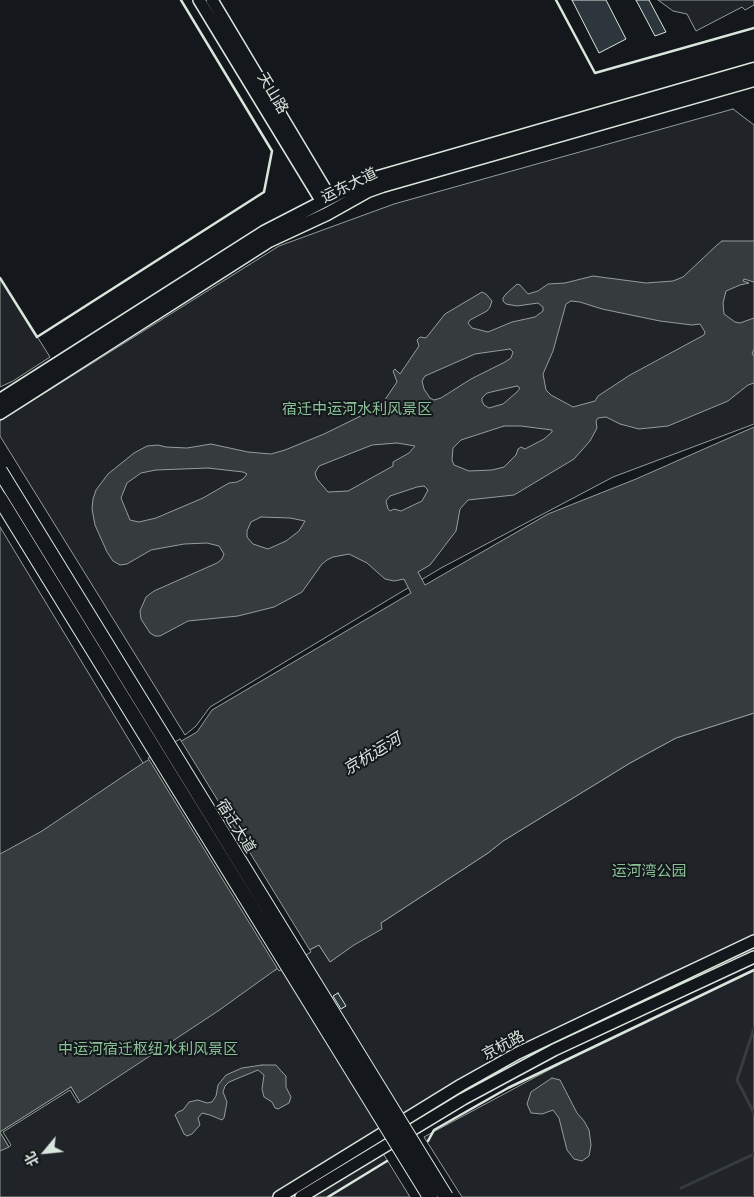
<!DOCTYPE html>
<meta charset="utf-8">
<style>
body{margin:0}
#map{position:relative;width:754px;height:1197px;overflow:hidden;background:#14181c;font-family:"Exo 2","Noto Sans SC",sans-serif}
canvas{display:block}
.north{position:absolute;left:20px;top:1127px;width:50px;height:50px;-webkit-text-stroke:4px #14181c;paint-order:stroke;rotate:242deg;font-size:14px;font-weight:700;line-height:20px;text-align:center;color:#d8e6dc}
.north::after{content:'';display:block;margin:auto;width:18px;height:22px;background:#d8e6dc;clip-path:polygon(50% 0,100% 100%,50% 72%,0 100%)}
</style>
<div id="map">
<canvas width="754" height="1197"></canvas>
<div class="north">北</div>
</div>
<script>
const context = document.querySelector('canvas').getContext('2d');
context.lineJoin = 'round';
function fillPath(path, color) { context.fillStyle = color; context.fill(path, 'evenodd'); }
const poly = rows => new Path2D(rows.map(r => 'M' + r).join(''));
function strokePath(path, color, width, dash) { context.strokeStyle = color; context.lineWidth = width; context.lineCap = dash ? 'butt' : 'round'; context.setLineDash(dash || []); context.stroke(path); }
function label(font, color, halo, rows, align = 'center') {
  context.font = font + ' "Exo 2","Noto Sans SC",sans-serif'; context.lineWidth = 4; context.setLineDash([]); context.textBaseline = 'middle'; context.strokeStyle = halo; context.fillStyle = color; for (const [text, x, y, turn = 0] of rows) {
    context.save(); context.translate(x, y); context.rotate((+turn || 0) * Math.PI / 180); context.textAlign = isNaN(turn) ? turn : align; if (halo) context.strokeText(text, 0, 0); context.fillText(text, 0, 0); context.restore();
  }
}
const green = poly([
 [658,0,754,0,754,5,745,10,742,7,696,31,687,14,673,11,658,0],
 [733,109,754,125,754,424,613,477,441,568,210,707,196,726,185,735,0,436,0,421,279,246,394,204,733,109],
 [0,278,50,357,13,381,0,387,0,278],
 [0,527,143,763,274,971,289,960,319,945,330,962,381,923,488,853,503,841,630,763,676,738,754,713,754,936,666,975,532,1040,371,1134,410,1197,0,1197,0,527],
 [754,970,754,1197,462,1197,424,1137,584,1051,754,970]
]);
const water = poly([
 [722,241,754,241,754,282,744,279,743,281,749,283,740,285,726,291,723,303,724,314,735,322,740,323,754,318,754,349,752,354,754,356,754,383,748,385,728,401,668,426,639,429,620,424,606,417,598,418,596,421,597,428,590,441,574,459,514,495,468,500,460,509,456,531,430,565,418,572,425,585,548,514,636,479,754,427,754,713,676,738,630,763,503,841,488,853,381,923,382,929,354,945,330,962,319,945,289,960,218,1011,80,1102,71,1087,0,1132,9,1147,0,1151,0,854,42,831,143,763,197,732,212,710,411,593,404,579,394,581,385,579,367,563,349,554,333,557,327,560,322,564,302,592,274,607,238,616,188,621,160,636,155,636,150,633,141,619,140,611,146,597,154,591,217,563,222,559,224,554,219,546,207,543,184,544,151,550,127,564,120,565,113,561,107,552,95,525,92,509,93,499,96,490,108,474,134,453,147,446,158,445,166,447,187,448,211,444,248,452,271,454,285,450,324,434,377,408,382,404,397,382,393,371,395,369,400,374,419,346,417,340,420,337,426,338,445,314,482,292,486,294,492,301,490,307,487,311,470,320,468,323,472,328,488,332,512,322,535,317,543,311,543,307,538,303,517,306,506,304,503,301,503,298,506,294,517,284,520,285,528,294,538,291,548,284,565,283,593,276,646,283,673,281,683,277,717,245,722,241],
 [571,301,580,302,602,309,660,321,692,325,700,324,705,332,704,335,630,375,598,396,595,401,573,407,551,395,546,390,543,374,553,351,566,304,571,301],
 [510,349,513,352,511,358,505,362,471,379,441,398,434,400,430,398,424,389,422,381,425,376,475,354,510,349],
 [517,386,520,388,517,392,503,404,489,408,484,405,482,401,482,398,487,393,517,386],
 [504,426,521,426,552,430,552,432,544,439,525,449,521,447,518,449,516,455,504,467,492,470,469,471,454,465,452,460,453,448,461,440,504,426],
 [397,443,415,446,409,453,393,462,393,466,348,491,328,492,317,479,315,473,319,466,372,445,397,443],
 [208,468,243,472,247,474,243,479,237,482,229,483,203,498,156,518,139,522,130,520,121,498,127,483,141,473,156,470,208,468],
 [424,486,428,490,422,501,401,511,394,509,390,511,388,509,386,501,390,496,417,487,424,486],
 [261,517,290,518,305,521,299,531,286,541,268,549,253,544,247,537,247,531,251,522,261,517],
 [262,1065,276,1065,282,1072,286,1076,286,1087,291,1097,289,1103,278,1109,275,1108,272,1102,264,1097,262,1089,264,1075,258,1070,229,1082,225,1086,223,1092,227,1102,224,1118,222,1120,210,1115,202,1113,198,1118,200,1125,192,1134,187,1136,184,1134,175,1115,178,1112,183,1110,189,1102,198,1100,207,1103,212,1102,216,1096,218,1085,226,1075,242,1068,262,1065],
 [552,1078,560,1080,577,1113,584,1121,589,1130,591,1145,589,1156,582,1161,574,1159,567,1150,559,1118,553,1110,542,1114,531,1113,527,1104,531,1092,552,1078]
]);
const pier = poly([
 [180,739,311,952,279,971,148,758,180,739],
 [71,1087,80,1102,78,1103,70,1090,3,1132,11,1145,9,1147,0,1132,71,1087]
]);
const stream = poly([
 [754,1028,737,1080,754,1113],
 [681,1188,754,1154],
 [753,1197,754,1196]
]);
const building = poly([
 [572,0,606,0,626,39,599,53,572,0],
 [636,0,649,0,666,32,655,36,636,0],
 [338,993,346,1006,341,1009,333,996,338,993]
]);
const tertiary = poly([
 [199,0,322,202],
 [212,0,330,197],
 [279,1197,461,1085,518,1053,754,941],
 [301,1197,463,1099,554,1050,754,957]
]);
const secondary = poly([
 [0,400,264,232,361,182,754,69],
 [0,413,269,241,327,214,368,191,382,186,754,80]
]);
const primaryBridge = poly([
 [0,471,446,1197],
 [0,499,430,1197]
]);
const wall = poly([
 [556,0,595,73,754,28],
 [0,278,37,337,264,192,272,151,181,0],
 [428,1141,434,1130,508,1088,754,970],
 [328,1197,387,1161]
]);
const streetNames = [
 ["天山路",273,93,59],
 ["运东大道",349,185,-26],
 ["宿迁大道",236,826,58],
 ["京杭路",503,1045,-28]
];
const parkNames = [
 ["宿迁中运河水利风景区",357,409],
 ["运河湾公园",649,871],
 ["中运河宿迁枢纽水利风景区",148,1049]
];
const waterNames = [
 ["京杭运河",372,754,-31]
];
fillPath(green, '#202428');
strokePath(green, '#939e99', 1);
fillPath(water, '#363b3e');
strokePath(water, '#939e99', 1);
fillPath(pier, '#14181c');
strokePath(pier, '#939e99', 1);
strokePath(stream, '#363b3e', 3);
fillPath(building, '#2c363c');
strokePath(building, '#d8e6dc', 1);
strokePath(tertiary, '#d8e6dc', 14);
strokePath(secondary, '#d8e6dc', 15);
strokePath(tertiary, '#14181c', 11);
strokePath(secondary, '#14181c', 12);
strokePath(primaryBridge, '#d8e6dc', 16, []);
strokePath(primaryBridge, '#14181c', 14);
strokePath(wall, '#d8e6dc', 2.5);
label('15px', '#d8e6dc', '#14181c', streetNames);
label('15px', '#8ac095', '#14181c', parkNames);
label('italic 16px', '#d8e6dc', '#14181c', waterNames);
</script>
